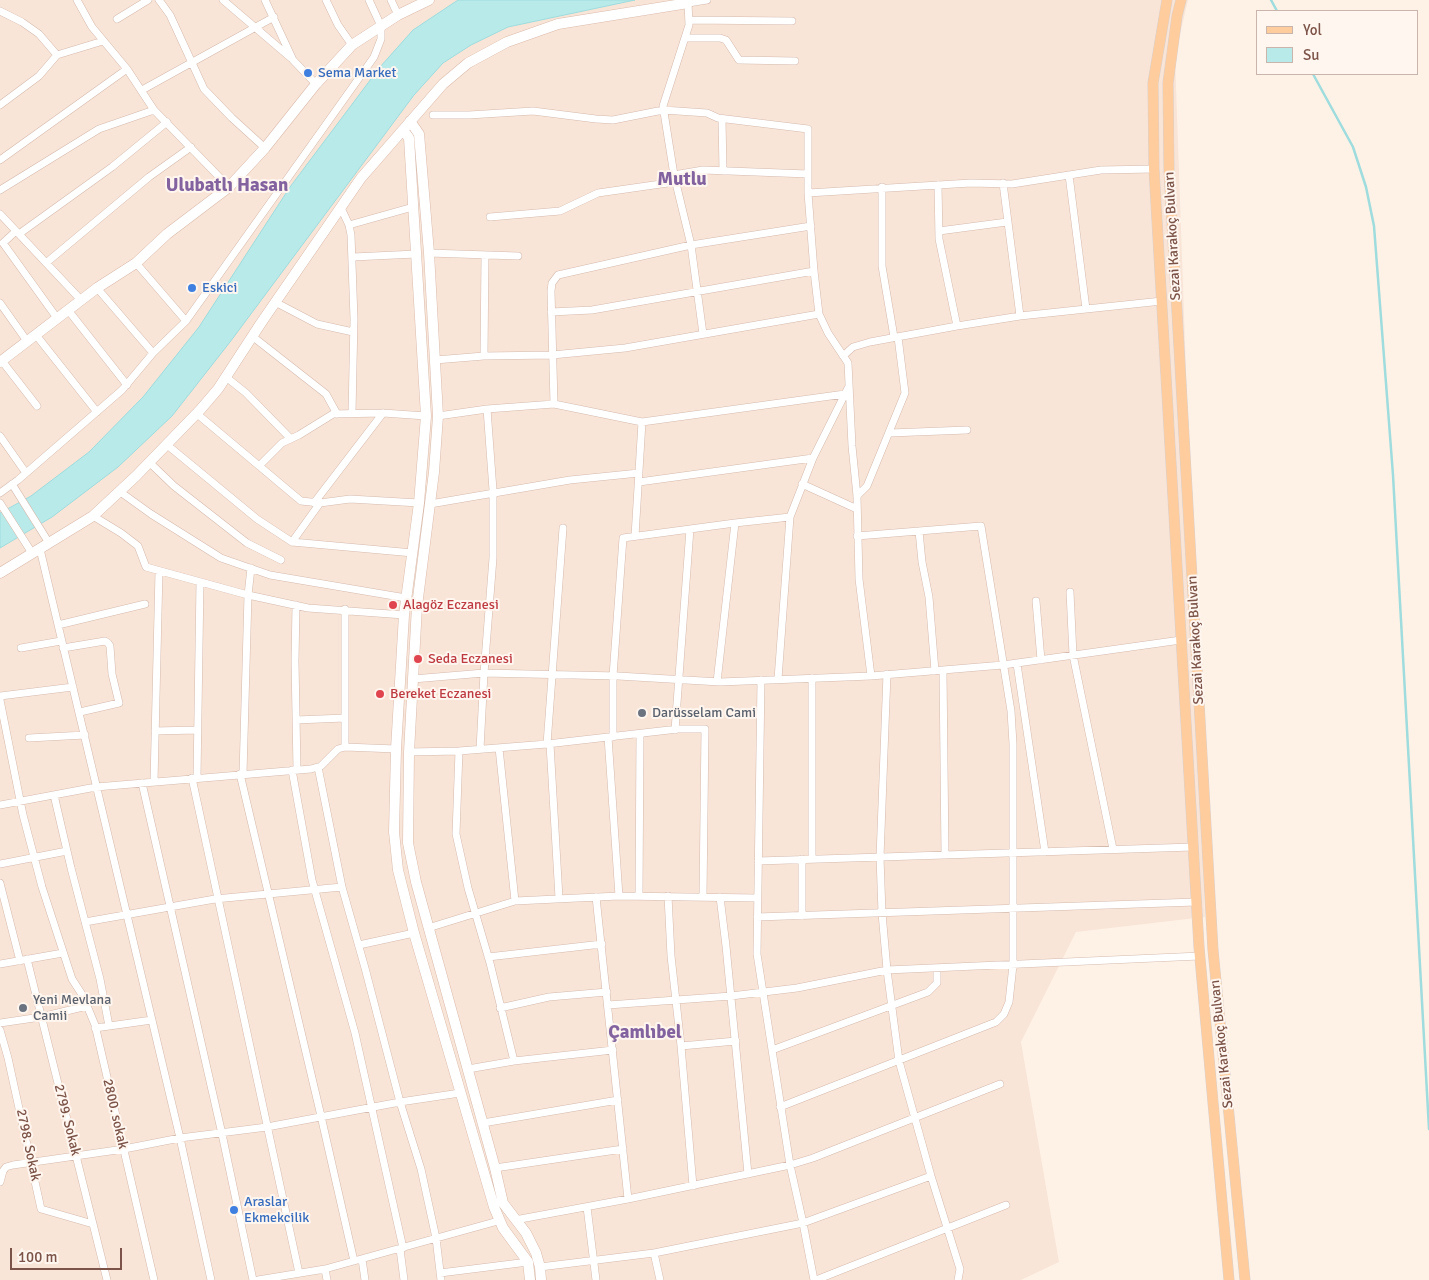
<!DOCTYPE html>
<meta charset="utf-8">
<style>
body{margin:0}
#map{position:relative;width:1429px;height:1280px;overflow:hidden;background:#fef2e7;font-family:Signika,sans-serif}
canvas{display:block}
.legend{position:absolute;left:1256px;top:10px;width:162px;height:65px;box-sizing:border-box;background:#fff6ef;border:1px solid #cab5ac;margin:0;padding:6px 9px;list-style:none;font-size:15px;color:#7b5348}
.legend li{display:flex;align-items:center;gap:10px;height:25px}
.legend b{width:25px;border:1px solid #cab5ac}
.scale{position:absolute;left:10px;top:1248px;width:112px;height:22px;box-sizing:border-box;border:2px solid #7b5348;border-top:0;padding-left:6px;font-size:15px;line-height:18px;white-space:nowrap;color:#7b5348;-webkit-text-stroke:4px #fff6ef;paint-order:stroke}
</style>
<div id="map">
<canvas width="1429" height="1280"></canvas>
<ul class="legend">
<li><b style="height:6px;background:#ffcd9d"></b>Yol</li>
<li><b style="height:14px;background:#b8eaea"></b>Su</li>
</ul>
<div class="scale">100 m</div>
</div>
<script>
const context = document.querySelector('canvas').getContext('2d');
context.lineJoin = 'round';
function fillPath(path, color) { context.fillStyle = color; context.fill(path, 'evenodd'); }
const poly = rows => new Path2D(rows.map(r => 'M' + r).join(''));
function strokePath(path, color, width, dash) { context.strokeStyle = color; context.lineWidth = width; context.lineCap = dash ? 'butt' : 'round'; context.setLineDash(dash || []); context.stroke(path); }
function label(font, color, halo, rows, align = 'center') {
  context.font = font + ' Signika,sans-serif'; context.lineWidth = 4; context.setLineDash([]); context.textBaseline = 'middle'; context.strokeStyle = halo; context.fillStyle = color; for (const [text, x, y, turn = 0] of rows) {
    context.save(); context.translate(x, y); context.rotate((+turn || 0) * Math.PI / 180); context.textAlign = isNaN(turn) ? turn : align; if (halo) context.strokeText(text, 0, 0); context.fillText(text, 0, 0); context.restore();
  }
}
const residential = poly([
 [0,0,1188,0,1175,56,1205,917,1076,932,1021,1042,1059,1262,1021,1280,0,1280]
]);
const water = poly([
 [458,0,635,0,508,27,471,45,443,63,414,95,230,342,172,416,118,467,52,517,0,548,0,513,31,496,89,452,143,397,199,327,290,187,380,67,413,30,458,0]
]);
const stream = poly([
 [1271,0,1277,11],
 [1313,74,1353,147,1366,187,1374,226,1393,475,1429,1129]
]);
const minor = poly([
 [77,0,92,27,127,69,154,110,229,187],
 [159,0,170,15,204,89,232,118,265,148],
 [223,0,291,58],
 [265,0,293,60,316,84],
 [326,0,338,25,352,45],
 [391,0,398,15],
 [0,11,22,22,39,34,57,55],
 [117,19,148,0],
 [689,20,792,21],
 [685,38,720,38,726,40,739,60,795,61],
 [142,90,274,17],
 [0,105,39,76,57,55,103,41],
 [433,115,469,115,533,111,596,119,613,120,663,110,707,113,718,118,808,129,808,193,814,271,819,314,828,333,848,363,852,446,857,496,859,579,871,676],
 [722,119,723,171],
 [0,160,127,69],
 [674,175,703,170,808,174],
 [1069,175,1086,309],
 [1003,183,1020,316],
 [938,185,939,239,957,326],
 [882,187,882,266,894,337],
 [0,190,99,129,154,110],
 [808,193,971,183,1012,184,1101,170,1154,169],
 [341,208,349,225,351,235,354,319,352,413],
 [0,214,81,300],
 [490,217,560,211,598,193,675,182],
 [349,225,413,207],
 [16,231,3,243,57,318],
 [939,231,1007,222],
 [19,234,112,167,167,122],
 [429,253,518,256],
 [353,257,416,254],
 [46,263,149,177,191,147],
 [136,263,186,321],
 [97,288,153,353],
 [275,302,317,324,353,332],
 [0,303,27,341],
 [68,310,127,385],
 [551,312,592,310,814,271],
 [703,334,691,245,674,175,663,106,689,25,688,3,707,0],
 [36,335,97,412],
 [252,336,326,394,337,414],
 [484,356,485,255],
 [843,356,853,347,870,342,957,326,1020,316,1162,301],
 [435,360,484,356,552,355,625,348,819,314],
 [2,361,37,406],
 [226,377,246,393,291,439],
 [554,404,642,422,845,394],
 [196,413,301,501,320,503,350,499,419,503],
 [438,416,487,409,554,404,551,291,552,283,558,275,691,245,811,226],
 [890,433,967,430],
 [0,436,26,473],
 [166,444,257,519,292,542,413,553],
 [149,462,174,486,247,543,281,560],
 [259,466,282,443,299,435,333,414,383,413,426,416],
 [639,482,813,458],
 [12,484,49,543],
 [802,484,857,509],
 [119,491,151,514,221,558,270,575,406,598],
 [0,493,18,480,122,390,153,353,186,321,374,57,381,39,381,26,369,0],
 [857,496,867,486,905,393,898,337],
 [0,503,32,553],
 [314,503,383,413],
 [430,504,570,480,639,473],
 [93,516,121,533,138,546,146,567,248,595,308,608,404,615],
 [735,523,790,517],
 [919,531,922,562,929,597,935,671],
 [635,536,642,422],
 [292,542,320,503],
 [40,549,180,1138,211,1280],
 [1070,592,1073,655,1113,849],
 [1036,601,1041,660],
 [296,605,295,661,297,770],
 [345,609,345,747],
 [58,625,145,604],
 [21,648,61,641],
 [63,648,105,641,108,643,110,646,112,674,119,703,80,712],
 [1017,664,1045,852],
 [943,670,945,855],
 [887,674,880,857,882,913,887,970,899,1061,931,1176,960,1269,958,1280],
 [812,678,812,859],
 [413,679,484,673,618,676,720,682,871,676,1003,665,1181,640],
 [778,679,790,517,813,458,848,388],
 [761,680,757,954,790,1165,803,1223,814,1280],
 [0,696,73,687],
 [0,700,23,815,42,887,72,979,83,996,95,1025,154,1280],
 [296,720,345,718],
 [675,730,690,529],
 [155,731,197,730],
 [608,737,619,896],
 [613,737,613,676,623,538,735,523,717,682],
 [29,738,85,735],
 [547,744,563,528],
 [550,744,559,898],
 [499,748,515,901],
 [480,749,484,673,493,558,493,490,487,409],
 [459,751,456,834,468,888,490,963,514,1061],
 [409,752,459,751,547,744,678,729,705,729,703,896],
 [318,767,342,887,365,968,400,1102,421,1169,436,1238,441,1280],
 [292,770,312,880,355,1033,403,1248],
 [240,774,321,1116,354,1261],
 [243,774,248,595,251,568],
 [192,778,299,1273],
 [197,778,200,582],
 [154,782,159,571],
 [142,783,222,1134,253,1280],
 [54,795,71,868,100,979,109,1026],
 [0,805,96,787,311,769,321,766,338,749,345,747,396,749],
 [758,861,1193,847],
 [0,864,67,851],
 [0,883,20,961],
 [639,896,640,734],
 [668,896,671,956,681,1046,693,1186],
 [596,897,628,1199],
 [720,897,726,946,748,1174],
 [802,916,802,859],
 [757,917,1196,902],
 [85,922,215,899,342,887],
 [428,928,515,901,619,896,757,898],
 [359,945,414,933],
 [488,957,602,944],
 [27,959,107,1280],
 [0,964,63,953],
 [608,1005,731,996,797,988,887,970,1200,956],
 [500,1008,549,997,607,992],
 [0,1023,41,1017,87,1006],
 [95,1028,152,1020],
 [0,1030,8,1058,41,1209,93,1224],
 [681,1046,736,1041],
 [772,1050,928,992,937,983,937,968],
 [468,1069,514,1061,613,1050],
 [780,1107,996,1022,1004,1014,1009,1002,1013,965,1013,744,1011,711,981,526,857,536],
 [483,1123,618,1100],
 [495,1168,623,1149],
 [0,1182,3,1171,6,1167,13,1165,124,1149,180,1138,267,1127,400,1102,460,1093],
 [587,1207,596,1280],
 [515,1220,628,1199,790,1165,813,1158,1000,1084],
 [400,1249,404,1280],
 [654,1253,660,1280],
 [362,1259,365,1280],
 [540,1267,654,1253,803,1223,931,1176],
 [325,1269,327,1280],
 [440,1273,528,1262],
 [258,1280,325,1269,498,1221],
 [816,1280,1006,1205]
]);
const secondary = poly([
 [410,121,419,134,429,253,438,416,434,472,417,606,409,752,408,843,416,882,495,1168,503,1203,526,1233,536,1253,540,1267,541,1280],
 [403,130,409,138,426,416,419,503,404,615,396,749,394,832,398,870,414,933,494,1207,503,1228,528,1262,530,1280],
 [0,362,97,288,136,263,167,234,229,187,265,148,316,84,352,45,398,15,429,0],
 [0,573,93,516,136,476,200,410,218,389,261,323,361,178,443,84,468,63,507,42,558,24,688,3,688,0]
]);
const primary = poly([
 [1167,0,1153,83,1154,169,1199,947,1229,1280],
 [1181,0,1177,16,1168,83,1169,170,1213,950,1245,1280]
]);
const markers = [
 [308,73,5,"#3f7fe0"],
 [192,288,5,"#3f7fe0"],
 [393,605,5,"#e0444e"],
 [418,659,5,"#e0444e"],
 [380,694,5,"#e0444e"],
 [642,713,5,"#6b7280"],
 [23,1008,5,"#6b7280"],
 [234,1210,5,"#3f7fe0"]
];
const shopNames = [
 ["Sema Market",318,73],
 ["Eskici",202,288],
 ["Araslar",244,1202],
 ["Ekmekcilik",244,1218]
];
const streetNames = [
 ["Sezai Karakoç Bulvarı",1173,236,-93],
 ["Sezai Karakoç Bulvarı",1196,640,-93],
 ["Sezai Karakoç Bulvarı",1222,1044,-96],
 ["2800. sokak",115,1114,77],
 ["2799. Sokak",67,1120,76],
 ["2798. Sokak",28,1145,78]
];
const healthNames = [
 ["Alagöz Eczanesi",403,605],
 ["Seda Eczanesi",428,659],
 ["Bereket Eczanesi",390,694]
];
const worshipNames = [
 ["Darüsselam Cami",652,713],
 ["Yeni Mevlana",33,1000],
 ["Camii",33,1016]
];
const districtNames = [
 ["Mutlu",682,180],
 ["Ulubatlı Hasan",227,186],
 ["Çamlıbel",645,1033]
];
fillPath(residential, '#f9e5d7');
fillPath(water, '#b8eaea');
strokePath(water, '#9edcdd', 1);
strokePath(stream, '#9edcdd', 2.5);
strokePath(minor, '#d4baae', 8);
strokePath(secondary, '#dabbad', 11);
strokePath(primary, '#dacfcc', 11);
strokePath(minor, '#fff', 7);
strokePath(secondary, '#fff', 10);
strokePath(primary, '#ffcd9d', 10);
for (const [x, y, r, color] of markers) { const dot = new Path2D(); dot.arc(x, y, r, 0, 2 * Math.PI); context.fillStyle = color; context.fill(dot); strokePath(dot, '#fff6ef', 2); }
label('14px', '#366cbe', '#fff6ef', shopNames, 'left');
label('14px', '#7b5348', '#fff6ef', streetNames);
label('14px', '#be3a42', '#fff6ef', healthNames, 'left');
label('14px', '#5b616d', '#fff6ef', worshipNames, 'left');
label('bold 19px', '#83639f', '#fff6ef', districtNames);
</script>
